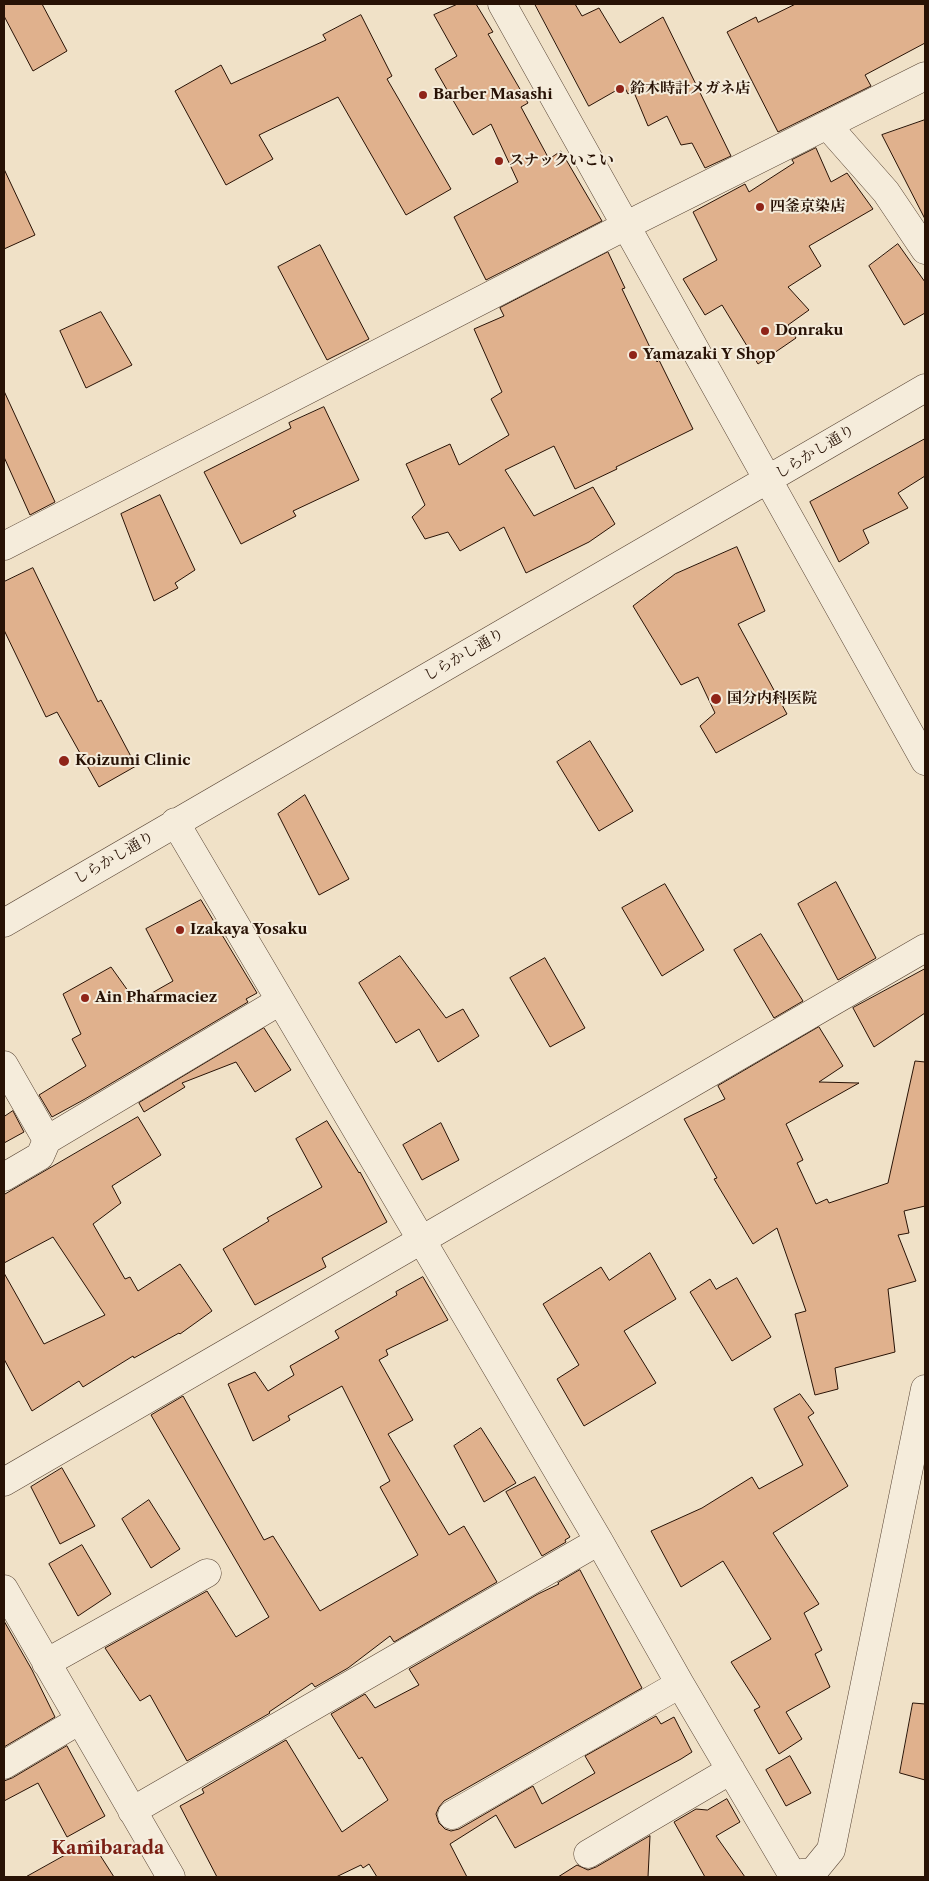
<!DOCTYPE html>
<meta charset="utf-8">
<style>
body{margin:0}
#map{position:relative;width:929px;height:1881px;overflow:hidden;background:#f0e1c7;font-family:"Libre Caslon Text",serif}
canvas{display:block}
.frame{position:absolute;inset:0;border:5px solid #281205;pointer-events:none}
</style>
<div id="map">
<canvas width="929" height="1881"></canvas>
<div class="frame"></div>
</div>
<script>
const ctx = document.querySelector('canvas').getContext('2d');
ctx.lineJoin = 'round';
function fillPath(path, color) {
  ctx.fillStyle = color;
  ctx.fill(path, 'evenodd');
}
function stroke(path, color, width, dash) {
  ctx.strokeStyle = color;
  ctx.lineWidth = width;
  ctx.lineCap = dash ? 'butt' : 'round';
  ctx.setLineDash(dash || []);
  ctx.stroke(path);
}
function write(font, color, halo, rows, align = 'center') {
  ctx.font = font + ' "Libre Caslon Text","Noto Serif JP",serif';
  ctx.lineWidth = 4;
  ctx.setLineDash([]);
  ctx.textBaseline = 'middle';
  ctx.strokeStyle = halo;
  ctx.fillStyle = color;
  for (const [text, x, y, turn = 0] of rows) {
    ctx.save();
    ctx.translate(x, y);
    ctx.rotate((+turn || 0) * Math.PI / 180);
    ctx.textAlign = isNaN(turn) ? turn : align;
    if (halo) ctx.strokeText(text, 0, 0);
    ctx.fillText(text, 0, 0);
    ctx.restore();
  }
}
const building = new Path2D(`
 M 4,4 L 42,4 L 67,51 L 33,71 L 4,16 Z
 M 458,4 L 476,4 L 493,32 L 488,34 L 528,103 L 521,107 L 549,159 L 561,151 L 602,221 L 486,280 L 454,217 L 518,182 L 491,124 L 473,135 L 435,69 L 457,56 L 434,15 Z
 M 535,4 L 575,4 L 582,16 L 599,8 L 620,43 L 663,17 L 731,156 L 705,168 L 692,143 L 681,145 L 667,116 L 648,126 L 633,90 L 628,94 L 624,86 L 589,106 Z
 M 796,4 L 925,4 L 925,43 L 865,75 L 871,86 L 778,132 L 727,32 L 756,17 L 758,22 Z
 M 361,15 L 392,76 L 387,79 L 451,189 L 406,215 L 338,97 L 259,135 L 273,159 L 226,185 L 175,91 L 221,65 L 231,84 L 326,40 L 323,35 Z
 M 925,120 L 925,219 L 882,135 Z
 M 816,148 L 831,182 L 847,173 L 873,209 L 809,246 L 821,266 L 788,287 L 809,310 L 788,325 L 796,338 L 758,364 L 722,305 L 705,315 L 683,279 L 717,260 L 693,212 L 745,184 L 749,192 L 794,163 L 792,160 Z
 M 4,169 L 35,235 L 4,249 Z
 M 898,244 L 925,282 L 925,313 L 904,325 L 869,266 Z
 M 320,245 L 369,339 L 327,360 L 278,267 Z
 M 608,252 L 625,288 L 622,289 L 657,362 L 659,360 L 693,429 L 616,467 L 617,469 L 575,489 L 554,446 L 505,470 L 534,516 L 593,487 L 615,524 L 589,542 L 526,573 L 504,527 L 460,551 L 448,532 L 425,539 L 412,517 L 425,505 L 406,464 L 450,444 L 459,465 L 509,435 L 491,399 L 502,392 L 474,329 L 504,316 L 500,308 Z
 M 101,312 L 132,365 L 86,388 L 60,331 Z
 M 4,391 L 55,502 L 30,515 L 4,457 Z
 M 324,407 L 359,480 L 293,511 L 296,516 L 241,544 L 204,472 L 291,428 L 289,423 Z
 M 925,439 L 925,476 L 898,493 L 908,508 L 863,530 L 869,543 L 839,562 L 810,502 Z
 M 160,495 L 195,570 L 175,583 L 178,588 L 154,601 L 121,514 Z
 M 737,547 L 765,611 L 738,624 L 787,714 L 716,753 L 700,726 L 715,713 L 698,677 L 681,685 L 633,606 L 675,574 Z
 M 33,568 L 98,702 L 101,700 L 136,766 L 99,787 L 57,712 L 46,717 L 4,630 L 4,582 Z
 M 590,741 L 633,811 L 599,831 L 557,762 Z
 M 305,795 L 349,879 L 319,895 L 278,814 Z
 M 836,882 L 876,958 L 838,980 L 798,904 Z
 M 665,884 L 704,950 L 662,976 L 622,908 Z
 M 201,900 L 257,993 L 246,999 L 248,1002 L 85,1099 L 52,1117 L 39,1095 L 86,1066 L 72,1039 L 81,1034 L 63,994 L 111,967 L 136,1002 L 173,981 L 146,929 Z
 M 761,934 L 803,1001 L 774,1018 L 734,950 Z
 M 400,956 L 446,1018 L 463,1009 L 479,1036 L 438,1062 L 419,1029 L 396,1043 L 359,983 Z
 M 545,958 L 585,1028 L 550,1047 L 510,978 Z
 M 925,969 L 925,1013 L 874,1047 L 853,1008 Z
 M 819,1027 L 843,1066 L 819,1082 L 859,1083 L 786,1124 L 803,1160 L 797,1163 L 816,1204 L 827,1199 L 829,1203 L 888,1183 L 915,1061 L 925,1062 L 925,1206 L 904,1211 L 909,1233 L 898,1235 L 916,1281 L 888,1289 L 895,1352 L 835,1368 L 838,1389 L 815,1395 L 795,1314 L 806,1311 L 777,1228 L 753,1244 L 714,1179 L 717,1178 L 684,1119 L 725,1099 L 718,1086 Z
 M 264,1028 L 291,1070 L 255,1092 L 236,1062 L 182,1083 L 185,1087 L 144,1112 L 139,1103 Z
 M 13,1111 L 24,1132 L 4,1143 L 4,1117 Z
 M 138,1117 L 161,1155 L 112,1186 L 121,1203 L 93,1224 L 125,1279 L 130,1277 L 138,1291 L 180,1264 L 212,1311 L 180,1334 L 179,1333 L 134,1358 L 133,1356 L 83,1387 L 79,1381 L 32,1411 L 4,1359 L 4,1273 L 44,1344 L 105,1315 L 53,1237 L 4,1263 L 4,1195 Z
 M 327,1121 L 359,1173 L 360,1172 L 387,1222 L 322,1258 L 326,1267 L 255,1305 L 223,1249 L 269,1221 L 267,1218 L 322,1187 L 296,1139 Z
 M 441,1123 L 459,1160 L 422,1180 L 403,1145 Z
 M 650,1253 L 676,1299 L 624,1331 L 656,1383 L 584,1426 L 557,1379 L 579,1365 L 543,1304 L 601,1267 L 609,1280 Z
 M 423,1277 L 448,1320 L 386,1350 L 388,1355 L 379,1360 L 413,1420 L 388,1434 L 449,1535 L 464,1526 L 497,1582 L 394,1642 L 390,1636 L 348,1668 L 315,1687 L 312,1683 L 269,1712 L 270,1713 L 187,1761 L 150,1695 L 140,1701 L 105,1648 L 207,1591 L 236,1637 L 269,1617 L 151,1415 L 183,1396 L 264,1540 L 273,1536 L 320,1611 L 418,1555 L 380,1487 L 390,1481 L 342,1386 L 288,1416 L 290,1420 L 253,1441 L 228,1384 L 255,1372 L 268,1391 L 294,1375 L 290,1366 L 339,1338 L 335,1331 L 397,1295 L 396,1292 Z
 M 737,1278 L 771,1337 L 732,1361 L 690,1292 L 710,1279 L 716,1289 Z
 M 800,1394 L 814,1413 L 808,1417 L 848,1486 L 773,1533 L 819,1604 L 804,1613 L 822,1650 L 815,1654 L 830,1687 L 786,1712 L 802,1739 L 779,1754 L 754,1710 L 760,1707 L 731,1662 L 771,1639 L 723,1561 L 681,1587 L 651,1531 L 702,1508 L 752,1477 L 759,1489 L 803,1465 L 774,1409 Z
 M 481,1428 L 516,1483 L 484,1502 L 454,1446 Z
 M 62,1468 L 95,1526 L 60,1544 L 31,1487 Z
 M 535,1477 L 570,1537 L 565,1540 L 566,1542 L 542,1556 L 506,1492 Z
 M 149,1500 L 180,1549 L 151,1568 L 122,1519 Z
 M 82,1545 L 111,1594 L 78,1616 L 49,1564 Z
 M 580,1570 L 642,1688 L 444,1801 L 439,1807 L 436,1814 L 439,1823 L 445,1829 L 451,1831 L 459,1829 L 533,1786 L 542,1804 L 595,1773 L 585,1756 L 656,1716 L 661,1724 L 674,1717 L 692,1752 L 681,1759 L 515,1848 L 496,1815 L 450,1844 L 467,1877 L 377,1877 L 369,1864 L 363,1868 L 361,1865 L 336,1877 L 217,1877 L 180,1806 L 204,1793 L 202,1789 L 286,1740 L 342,1832 L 388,1800 L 362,1757 L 359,1759 L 331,1714 L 365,1694 L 375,1708 L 419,1685 L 409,1669 L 538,1594 L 559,1584 L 558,1583 Z
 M 4,1621 L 32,1670 L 55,1717 L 4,1747 Z
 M 913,1703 L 925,1704 L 925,1780 L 900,1773 Z
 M 67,1746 L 105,1816 L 67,1837 L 38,1783 L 4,1801 L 4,1781 L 12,1778 Z
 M 790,1756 L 811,1793 L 786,1806 L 766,1770 Z
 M 727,1799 L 740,1822 L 716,1836 L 745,1877 L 705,1877 L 674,1822 L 696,1809 L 707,1810 Z
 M 650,1836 L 648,1877 L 558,1877 L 577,1865 L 588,1870 L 596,1867 Z
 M 91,1841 L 114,1877 L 26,1877 Z`);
fillPath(building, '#e0b18d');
stroke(building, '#281205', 1);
const minor = new Path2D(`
 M 502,4 L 925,761
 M 827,125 L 886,192 L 925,250
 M 4,546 L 641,218 L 925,76
 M 175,822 L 599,1541 L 680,1684 L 792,1874 L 792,1877
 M 4,923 L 925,388
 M 4,1065 L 47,1140 L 280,1001
 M 4,1177 L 40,1156 L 47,1140
 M 4,1482 L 925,948
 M 4,1589 L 171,1877
 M 46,1663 L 207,1573
 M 4,1765 L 80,1720
 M 132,1811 L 599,1541
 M 452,1815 L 680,1684
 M 588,1854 L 731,1770
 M 792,1874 L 813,1872 L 831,1850 L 925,1389`);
stroke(minor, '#5a4636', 29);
stroke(minor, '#f5ecdb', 28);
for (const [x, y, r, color] of [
 [620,89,5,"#8f2418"],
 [423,95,5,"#8f2418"],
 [499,161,5,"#8f2418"],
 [760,207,5,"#8f2418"],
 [765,331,5,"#8f2418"],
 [633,355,5,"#8f2418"],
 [716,699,6,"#8f2418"],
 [64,761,6,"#8f2418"],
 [180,930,5,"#8f2418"],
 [85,998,5,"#8f2418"]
]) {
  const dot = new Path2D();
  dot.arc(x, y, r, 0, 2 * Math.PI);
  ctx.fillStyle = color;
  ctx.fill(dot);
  stroke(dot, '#f5ecdb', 2);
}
write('bold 15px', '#281205', '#f5ecdb', [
 ["鈴木時計メガネ店",630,89],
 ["Barber Masashi",433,95],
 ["スナックいこい",509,161],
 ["四釜京染店",770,207],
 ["Donraku",775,331],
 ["Yamazaki Y Shop",643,355],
 ["国分内科医院",727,699],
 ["Koizumi Clinic",75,761],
 ["Izakaya Yosaku",190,930],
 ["Ain Pharmaciez",95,998]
], 'left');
write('15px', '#281205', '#f5ecdb', [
 ["しらかし通り",815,452,-31],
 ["しらかし通り",464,655,-30],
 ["しらかし通り",114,858,-30]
]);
write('bold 18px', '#7a1f14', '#f5ecdb', [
 ["Kamibarada",108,1849]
]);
</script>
